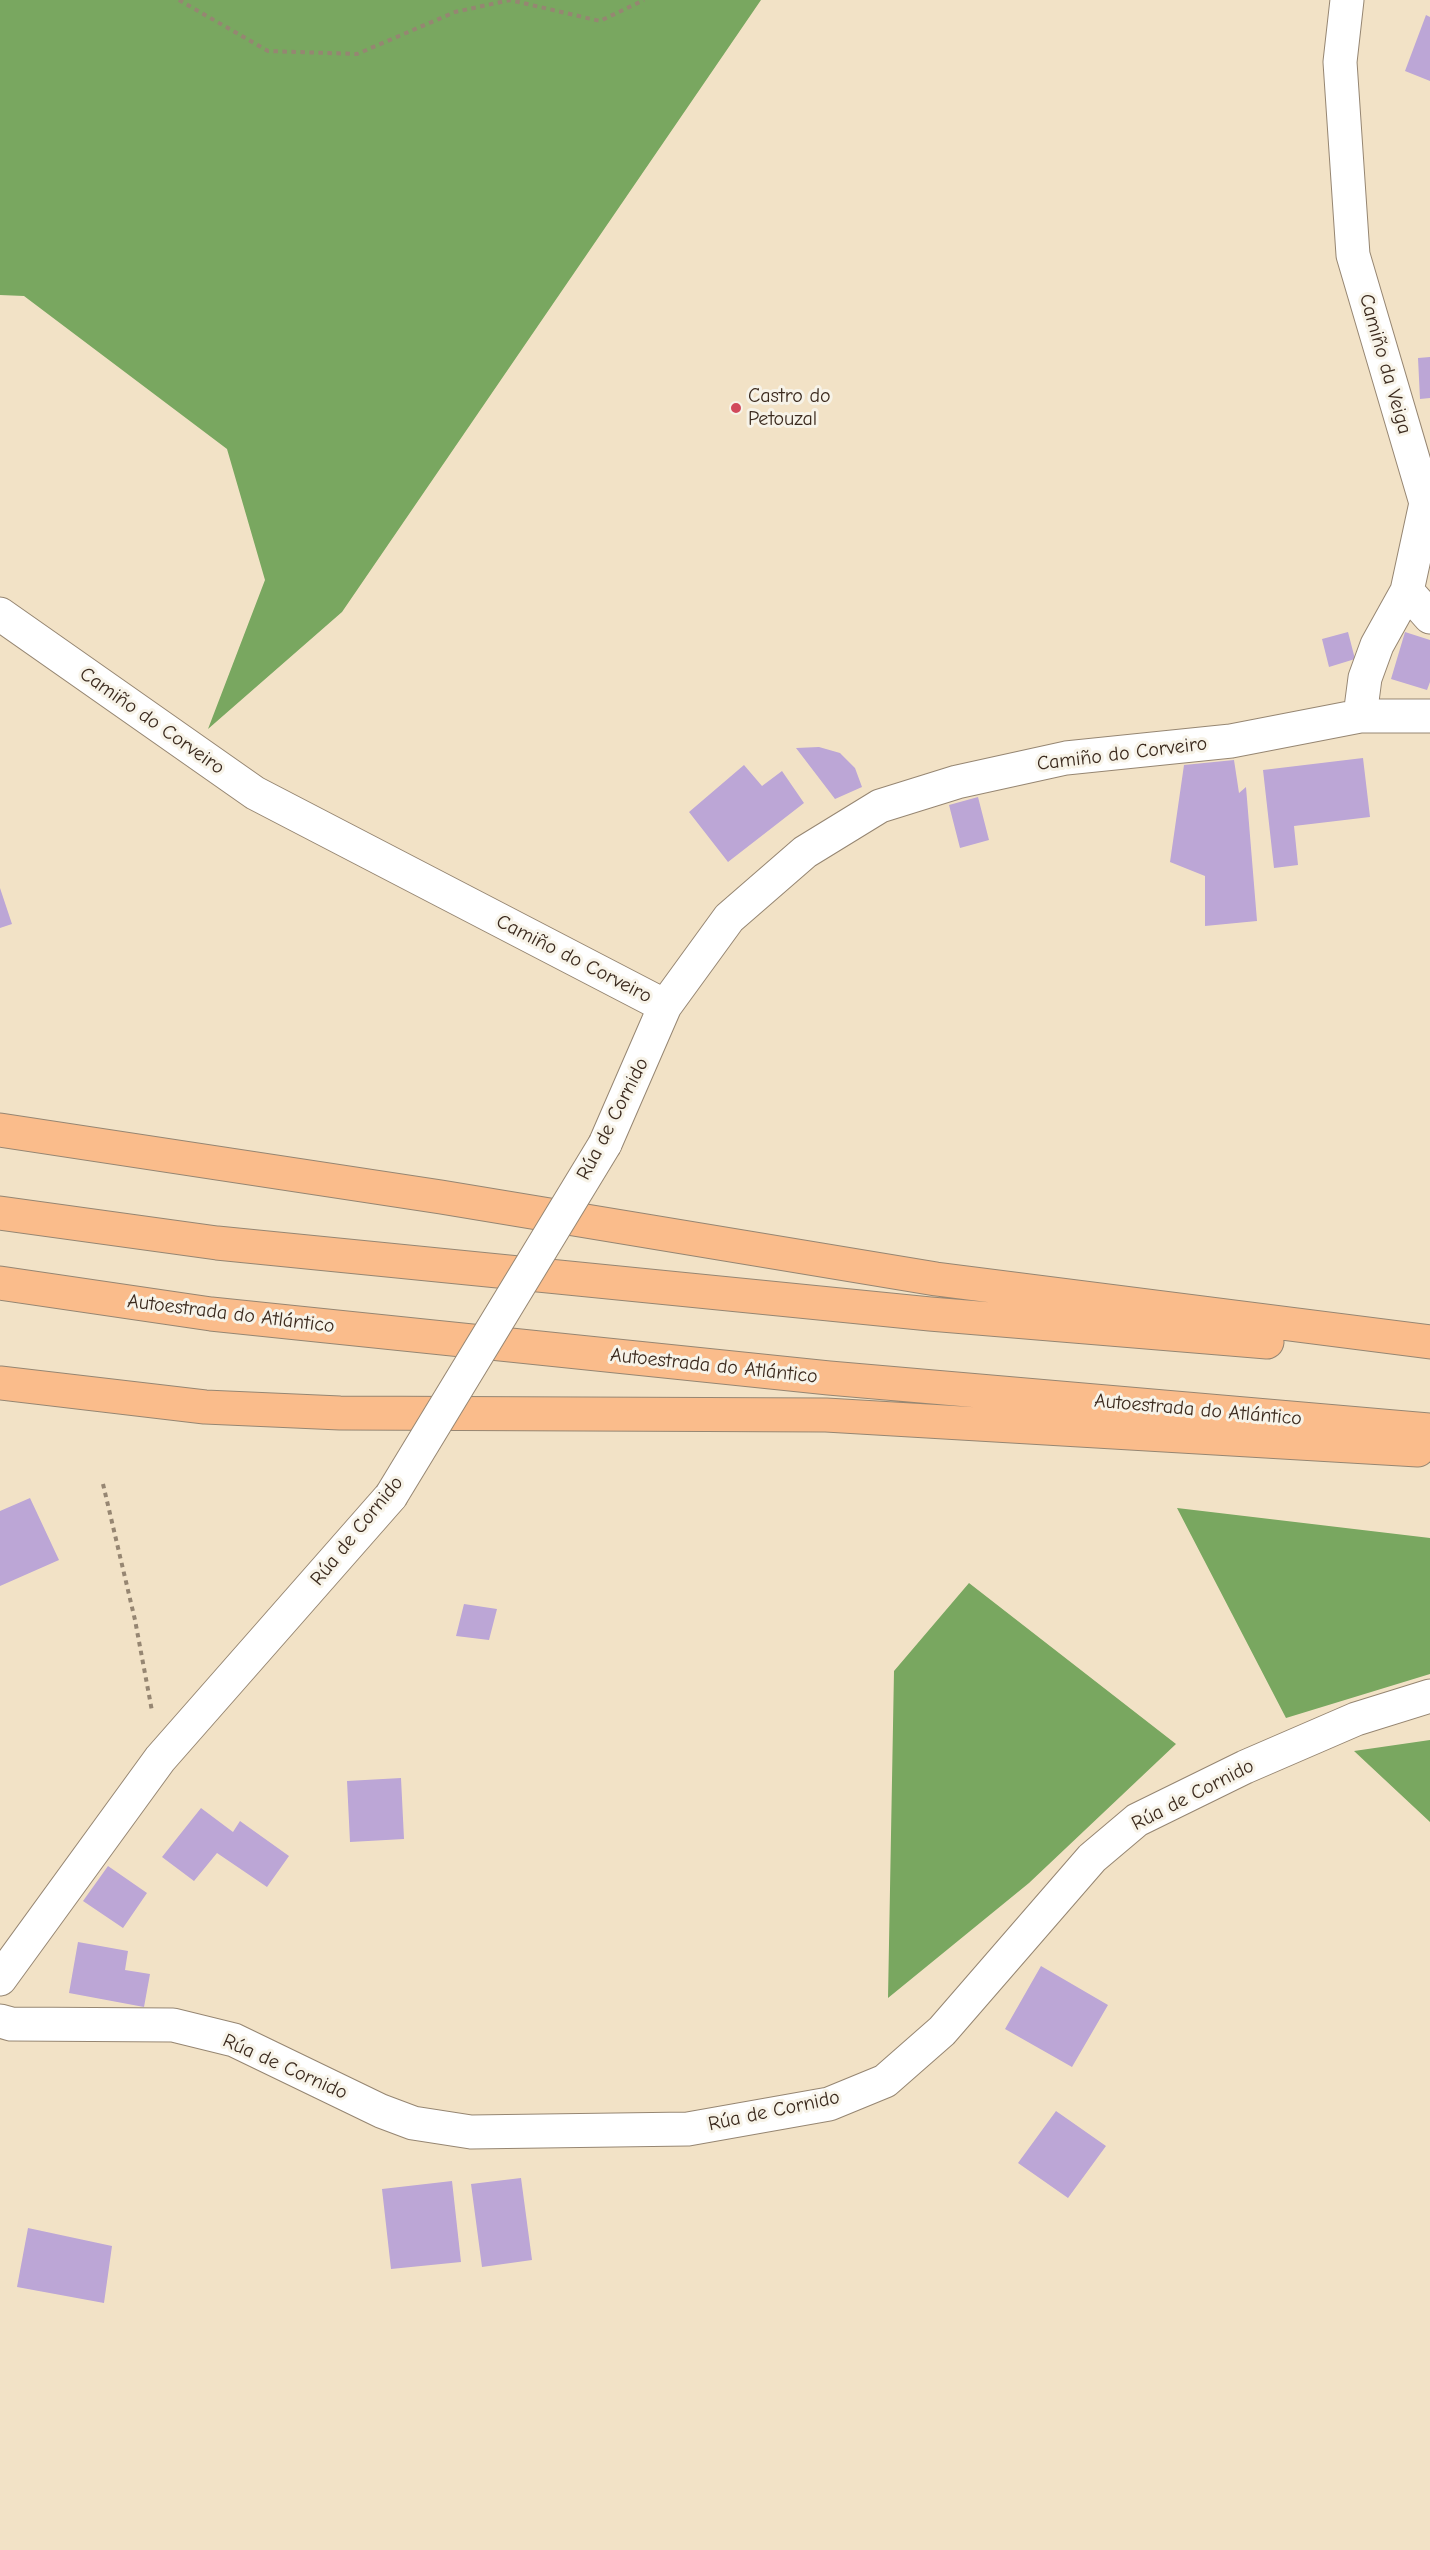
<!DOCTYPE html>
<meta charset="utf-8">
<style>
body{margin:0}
canvas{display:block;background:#f2e2c6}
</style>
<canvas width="1430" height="2550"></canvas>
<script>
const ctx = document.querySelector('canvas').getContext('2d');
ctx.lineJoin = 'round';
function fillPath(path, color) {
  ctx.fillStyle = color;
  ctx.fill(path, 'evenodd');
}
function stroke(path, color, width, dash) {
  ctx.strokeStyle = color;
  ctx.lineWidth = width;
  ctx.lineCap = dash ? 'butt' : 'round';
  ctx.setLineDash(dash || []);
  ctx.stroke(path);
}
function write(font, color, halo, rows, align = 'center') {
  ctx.font = font + ' "Comic Neue",sans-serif';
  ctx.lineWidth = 6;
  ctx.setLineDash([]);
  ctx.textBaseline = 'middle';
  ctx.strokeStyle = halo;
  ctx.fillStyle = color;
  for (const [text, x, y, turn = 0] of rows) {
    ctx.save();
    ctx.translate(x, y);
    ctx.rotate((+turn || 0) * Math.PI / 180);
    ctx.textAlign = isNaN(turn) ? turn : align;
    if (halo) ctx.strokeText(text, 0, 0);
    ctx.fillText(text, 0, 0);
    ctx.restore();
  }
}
fillPath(new Path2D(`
 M 0,0 L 761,0 L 342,612 L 208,729 L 265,580 L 227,449 L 24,296 L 0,295 Z
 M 1177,1508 L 1430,1538 L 1430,1674 L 1286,1718 Z
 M 969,1583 L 1176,1744 L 1029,1883 L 888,1998 L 894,1671 Z
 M 1430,1740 L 1430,1822 L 1354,1751 Z`), '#79a760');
fillPath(new Path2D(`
 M 1426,15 L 1430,17 L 1430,81 L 1405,71 Z
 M 1430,357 L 1430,398 L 1420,399 L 1418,358 Z
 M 1348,632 L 1355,659 L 1329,667 L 1322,639 Z
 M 1405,632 L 1430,640 L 1430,682 L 1427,690 L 1391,679 Z
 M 819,747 L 840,753 L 855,768 L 862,787 L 835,799 L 796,748 Z
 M 1363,758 L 1370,817 L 1294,826 L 1298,865 L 1274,868 L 1263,770 Z
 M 1234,760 L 1239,793 L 1246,787 L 1257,921 L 1205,926 L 1205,876 L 1170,862 L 1184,765 Z
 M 744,765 L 762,786 L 782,771 L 804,803 L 728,862 L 689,812 Z
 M 978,797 L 989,840 L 960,848 L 949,805 Z
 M 0,888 L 12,924 L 0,928 Z
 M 30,1498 L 59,1560 L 0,1586 L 0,1511 Z
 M 464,1604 L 497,1609 L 489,1640 L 456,1636 Z
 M 401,1778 L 404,1839 L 350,1842 L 347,1781 Z
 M 201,1808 L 233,1832 L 240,1821 L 289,1856 L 267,1887 L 217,1853 L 194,1881 L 162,1857 Z
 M 108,1866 L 147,1893 L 123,1928 L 83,1901 Z
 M 78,1942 L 128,1951 L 125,1970 L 150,1974 L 144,2007 L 69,1993 Z
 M 1041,1966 L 1108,2005 L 1072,2067 L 1005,2029 Z
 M 1056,2111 L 1106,2146 L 1068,2198 L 1018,2163 Z
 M 521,2178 L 532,2260 L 482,2267 L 471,2184 Z
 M 452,2181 L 461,2262 L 391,2269 L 382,2189 Z
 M 28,2228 L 112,2246 L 104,2303 L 17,2287 Z`), '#bca6d6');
const street = new Path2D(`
 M 1347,0 L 1340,62 L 1353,255 L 1426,503 L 1407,591 L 1377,645 L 1365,678 L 1360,716
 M 1407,591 L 1430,617
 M 0,614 L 255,793 L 665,1006
 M 605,1144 L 665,1006 L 729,918 L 805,852 L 880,806 L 957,782 L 1066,758 L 1231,741 L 1360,716 L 1430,716
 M 0,1979 L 160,1759 L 391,1496
 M 0,2021 L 11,2024 L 173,2025 L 234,2040 L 381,2111 L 413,2123 L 471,2132 L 688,2129 L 829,2104 L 885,2081 L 942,2031 L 1092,1858 L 1137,1820 L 1245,1767 L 1356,1719 L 1430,1696`);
const highway = new Path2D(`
 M 0,1130 L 441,1197 L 936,1279 L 1430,1342
 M 0,1213 L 217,1243 L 930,1314 L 1267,1342
 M 0,1283 L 211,1314 L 829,1378 L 1430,1430
 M 0,1383 L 205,1407 L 340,1413 L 826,1415 L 1418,1450`);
stroke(street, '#968672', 35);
stroke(highway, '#968672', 35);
stroke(new Path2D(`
 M 179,0 L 268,51 L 357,54 L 455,12 L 510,0 L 600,21 L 644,0
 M 103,1484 L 135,1620 L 152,1711`), '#968672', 4, [4.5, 4.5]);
stroke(street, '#fff', 33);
stroke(highway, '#fabc8b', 33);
const streetBridge = new Path2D(`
 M 391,1496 L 605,1144`);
stroke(streetBridge, '#968672', 35, []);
stroke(streetBridge, '#fff', 33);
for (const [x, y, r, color] of [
 [736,408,6,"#d1495b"]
]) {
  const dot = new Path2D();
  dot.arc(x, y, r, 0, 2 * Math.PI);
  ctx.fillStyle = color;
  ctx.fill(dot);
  stroke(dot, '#f7f3e8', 2);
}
write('20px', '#3b2a1e', '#f7f3e8', [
 ["Camiño da Veiga",1385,364,74],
 ["Camiño do Corveiro",152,721,35],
 ["Camiño do Corveiro",1122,754,-7],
 ["Camiño do Corveiro",574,959,27],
 ["Rúa de Cornido",613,1119,-63],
 ["Autoestrada do Atlántico",231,1314,7],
 ["Autoestrada do Atlántico",714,1366,6],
 ["Autoestrada do Atlántico",1198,1410,5],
 ["Rúa de Cornido",357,1531,-51],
 ["Rúa de Cornido",1193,1795,-27],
 ["Rúa de Cornido",285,2067,24],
 ["Rúa de Cornido",774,2111,-12]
]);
write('20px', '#3b2a1e', '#f7f3e8', [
 ["Castro do",748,396],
 ["Petouzal",748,419]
], 'left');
</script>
